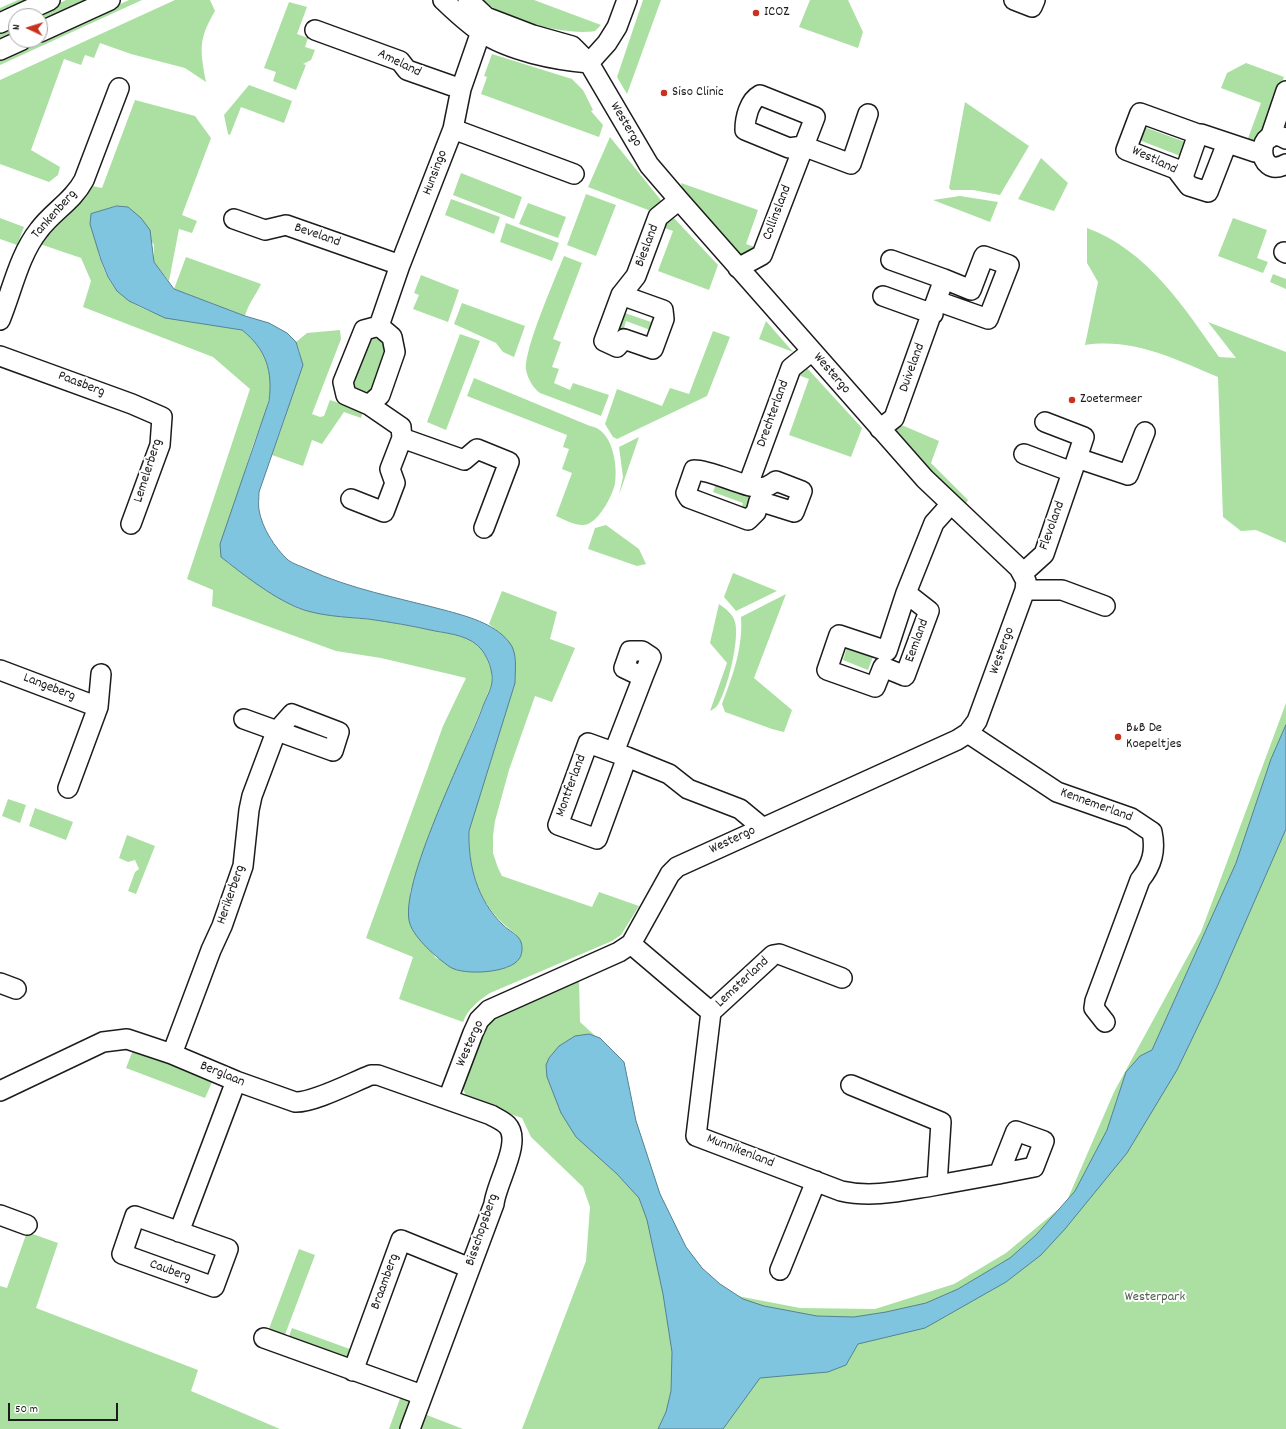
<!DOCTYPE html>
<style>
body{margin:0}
#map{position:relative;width:1286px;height:1429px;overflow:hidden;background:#fff;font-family:Dekko,sans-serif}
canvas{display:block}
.north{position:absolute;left:8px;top:8px;width:40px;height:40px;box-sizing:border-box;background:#fff;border:1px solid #a4a4a4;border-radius:50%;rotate:274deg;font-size:11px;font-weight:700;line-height:16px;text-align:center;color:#1c1c1c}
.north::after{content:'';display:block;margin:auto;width:14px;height:18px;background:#c8321e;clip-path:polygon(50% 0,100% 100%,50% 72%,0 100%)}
.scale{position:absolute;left:8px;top:1403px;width:110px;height:18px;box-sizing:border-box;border:2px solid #1c1c1c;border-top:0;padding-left:5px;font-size:12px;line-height:14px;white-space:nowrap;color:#1c1c1c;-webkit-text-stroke:3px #fff;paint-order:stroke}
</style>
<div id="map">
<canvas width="1286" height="1429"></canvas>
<div class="north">N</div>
<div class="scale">50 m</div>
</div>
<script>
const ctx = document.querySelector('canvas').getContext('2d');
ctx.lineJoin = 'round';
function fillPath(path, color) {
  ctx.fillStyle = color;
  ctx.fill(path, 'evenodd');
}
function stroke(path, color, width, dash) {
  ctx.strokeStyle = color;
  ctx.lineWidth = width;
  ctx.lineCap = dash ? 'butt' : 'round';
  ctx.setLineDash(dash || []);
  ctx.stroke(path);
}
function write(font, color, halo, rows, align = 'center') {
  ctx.font = font + ' Dekko,sans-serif';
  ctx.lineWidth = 4;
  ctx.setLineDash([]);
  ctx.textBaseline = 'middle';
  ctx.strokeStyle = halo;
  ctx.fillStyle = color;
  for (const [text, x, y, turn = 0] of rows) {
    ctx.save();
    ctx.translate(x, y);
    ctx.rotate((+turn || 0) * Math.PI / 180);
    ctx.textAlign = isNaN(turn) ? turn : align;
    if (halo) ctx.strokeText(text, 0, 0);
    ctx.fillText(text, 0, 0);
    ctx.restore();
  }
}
fillPath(new Path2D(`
 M 18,0 L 31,0 L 0,14 L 0,8 Z
 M 66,0 L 94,0 L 40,24 L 40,16 L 31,16 Z
 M 129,0 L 142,0 L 0,65 L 0,59 Z
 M 175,0 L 210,0 L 215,11 C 198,40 200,50 206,82 L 185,68 L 131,54 L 100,43 L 94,58 L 85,55 L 81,65 L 64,59 L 31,150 L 60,167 L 58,175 L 49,182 L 0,164 L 0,80 Z
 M 483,0 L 534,0 L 601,25 L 595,31 C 568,36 503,20 483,0 Z
 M 643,0 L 661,0 L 627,94 L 617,77 Z
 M 810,0 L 848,0 L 863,32 L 858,48 L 799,27 Z
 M 289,2 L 307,7 L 297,34 L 308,38 L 305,47 L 315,50 L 311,60 L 303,64 L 306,65 L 296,90 L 273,81 L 276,72 L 264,68 Z
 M 16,23 L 16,35 L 0,43 L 0,30 Z
 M 492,54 L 572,79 L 583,90 L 593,110 L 591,111 L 603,125 L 599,137 L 481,94 L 487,77 L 484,76 Z
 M 1246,63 L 1284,77 L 1259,142 L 1255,145 L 1247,141 L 1261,103 L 1221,88 L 1227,73 Z
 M 249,85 L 292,101 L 284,123 L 241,107 L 230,135 L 228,134 L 224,115 Z
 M 135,100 L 195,116 L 211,138 L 182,215 L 197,221 L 192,233 L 179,229 L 169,281 L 154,262 L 154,245 L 128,207 L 117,206 L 110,208 C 107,218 98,239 98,248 C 98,255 102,263 104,269 C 124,321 195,321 242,330 C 258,342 271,363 271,384 C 270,407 258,429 251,451 C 240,486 231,521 221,557 L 267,591 L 297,608 L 328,615 L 384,621 L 456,635 L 469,639 L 480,647 L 486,657 L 491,670 L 492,683 L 427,840 L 410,892 L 410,924 L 436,958 L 480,972 L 509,967 L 516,934 C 481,910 468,872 469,831 L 500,633 L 489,624 L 502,591 L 557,612 L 550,639 L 575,648 L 552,702 L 535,696 L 509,770 L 495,821 L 493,836 L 493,853 L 498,868 L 502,876 L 592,907 L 599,892 L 639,906 L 621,935 L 612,941 L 490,993 C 478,1001 468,1009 463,1022 L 399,999 L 413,957 L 366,938 L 443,726 L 466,678 L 381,658 L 336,651 L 212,606 L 213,590 L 187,579 L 250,389 L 213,357 L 83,307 L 91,281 L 81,258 L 37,243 L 88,185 L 102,188 Z
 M 965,102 L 1029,146 L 1000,195 L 973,190 L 951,190 L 949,188 Z
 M 1144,127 L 1188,143 L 1183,157 L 1139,140 Z
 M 610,137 L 664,204 L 656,213 L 588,187 Z
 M 1041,158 L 1068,183 L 1054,211 L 1018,199 Z
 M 461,173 L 522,197 L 514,219 L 453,195 Z
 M 681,183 L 758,210 L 746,244 L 755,247 L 742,258 L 683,194 Z
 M 586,194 L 616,205 L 596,256 L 567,245 Z
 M 960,196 L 998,202 L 990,222 L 933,200 Z
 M 451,199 L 500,217 L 494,234 L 445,215 Z
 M 528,203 L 566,217 L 558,238 L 519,224 Z
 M 673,217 L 718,265 L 709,290 L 658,271 L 673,231 L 662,227 Z
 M 0,218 L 24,227 L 17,245 L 0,239 Z
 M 1233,218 L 1267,230 L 1257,258 L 1268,262 L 1263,273 L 1218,256 Z
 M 506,223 L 559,243 L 552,261 L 500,242 Z
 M 1087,228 C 1147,250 1184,307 1219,357 L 1236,358 L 1208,322 L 1286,352 L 1286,543 L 1256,530 L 1241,531 L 1223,517 L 1218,377 C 1174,359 1134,338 1085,345 L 1098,282 L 1087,263 Z
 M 564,256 L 582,263 L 553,339 L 561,342 L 552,367 L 559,369 L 554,383 L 570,390 L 573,383 L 609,395 L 601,416 L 540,393 C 533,388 528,379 526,370 C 524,349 555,279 564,256 Z
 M 186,257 L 261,284 C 256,295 248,304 245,316 L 174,289 Z
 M 1273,274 L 1286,279 L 1286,289 L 1270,282 Z
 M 421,275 L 459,290 L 448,322 L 413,309 L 419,295 L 414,293 Z
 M 462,303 L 525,326 L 514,357 L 503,352 L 496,343 L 454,324 Z
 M 622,312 L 651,322 L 654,314 L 657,315 L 653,331 L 626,321 L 623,332 L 615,337 Z
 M 766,321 L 793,352 L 759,339 Z
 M 340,330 L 341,339 L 312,414 L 320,417 L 324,416 L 330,400 L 363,411 L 361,418 L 344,412 L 322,444 L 312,440 L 303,466 L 272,455 L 285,418 L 300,353 L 296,342 L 307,333 Z
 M 713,331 L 730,337 L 707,396 L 617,439 L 613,437 L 605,424 L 617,389 L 662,406 L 670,388 L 689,394 Z
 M 460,334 L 480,341 L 446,430 L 427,422 Z
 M 374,338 L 383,341 L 388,346 L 372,392 L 366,395 L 351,387 L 369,339 Z
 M 807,368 L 862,428 L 851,457 L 789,435 L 809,379 L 798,375 L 798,372 Z
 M 474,378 L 590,426 C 612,429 618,464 615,483 C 613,495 600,519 588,524 C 579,528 565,520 556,516 L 572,473 L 562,469 L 569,449 L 563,447 L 567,435 L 467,396 Z
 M 897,423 L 939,441 L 931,463 L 968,500 L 964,507 L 896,430 Z
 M 639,437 L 619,495 L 623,477 L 619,447 Z
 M 717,481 L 753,496 L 749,509 L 740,512 L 743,503 L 713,492 Z
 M 606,525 L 639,549 L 646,564 L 637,566 L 588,549 L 595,528 Z
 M 733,573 L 777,591 L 736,611 L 724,597 Z
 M 786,594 L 754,678 L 792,710 L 784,732 L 772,729 L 725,712 L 722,704 C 733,675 743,648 741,617 Z
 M 719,604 C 726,609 733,614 735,622 C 740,639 727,692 717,706 C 715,708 712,710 710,711 L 727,663 L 710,643 Z
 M 848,644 L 874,654 L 868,670 L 843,660 Z
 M 1286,703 L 1286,1429 L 522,1429 L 586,1261 L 590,1207 L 583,1187 L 531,1137 L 522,1118 L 471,1101 C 465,1096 463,1090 462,1082 C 471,1058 476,1031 498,1015 L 579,978 L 580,1022 L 624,1062 L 636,1121 L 660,1194 L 686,1247 L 722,1293 L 800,1308 L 875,1309 L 954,1284 L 1006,1253 L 1066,1203 L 1114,1092 L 1201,932 Z
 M 8,799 L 26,805 L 20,823 L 2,816 Z
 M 35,808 L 73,822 L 66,840 L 29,826 Z
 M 127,835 L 155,846 L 136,894 L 128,891 L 135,872 L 139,869 L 135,860 L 128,862 L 119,858 Z
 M 133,1050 L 213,1080 L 205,1098 L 126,1068 Z
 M 27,1232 L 58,1243 L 36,1308 L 198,1370 L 191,1391 L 280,1429 L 0,1429 L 0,1286 L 7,1288 Z
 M 299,1249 L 315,1255 L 283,1340 L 267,1334 Z
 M 292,1328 L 358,1352 L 355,1362 L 287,1342 Z
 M 402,1393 L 410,1400 L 401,1429 L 389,1429 Z
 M 419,1412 L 463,1429 L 406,1429 Z`), '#abe0a2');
const water = new Path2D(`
 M 117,206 L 128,207 L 141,218 L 150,230 L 154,262 L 174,289 L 245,316 L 269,323 L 287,333 L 296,342 L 303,365 L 259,492 C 259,498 258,505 259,510 C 262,528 275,548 288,560 C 293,564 301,566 307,569 C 350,589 399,598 444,610 C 466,616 494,623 509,642 C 518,652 515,671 515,683 L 469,831 C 468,865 477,900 503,925 C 509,931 518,934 521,942 C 523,948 522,955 519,959 C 510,973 464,976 450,967 C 437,958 415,939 410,924 C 397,887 468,748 483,706 C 486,698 491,690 492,682 C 493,670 488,659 482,650 C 471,636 452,634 435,631 C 413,626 390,622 368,619 C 345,617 317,616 296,607 C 269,595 244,575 221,557 L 220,544 L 269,401 C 273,371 266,349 242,330 L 165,318 L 129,301 L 117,291 L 108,277 L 101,260 L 90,224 L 91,214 Z
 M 1286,725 L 1286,829 L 1217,987 L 1177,1070 L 1127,1153 L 1065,1229 L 1041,1255 L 1006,1282 L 925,1328 L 858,1344 L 846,1365 L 828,1372 L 760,1378 L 723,1429 L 658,1429 L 666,1412 L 671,1391 L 672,1352 L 663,1294 L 647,1220 L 639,1198 L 617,1174 L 576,1137 L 561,1113 L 547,1077 L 546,1065 L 549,1058 L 559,1046 L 575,1036 L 589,1034 L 600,1038 L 624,1062 L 636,1121 L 660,1194 L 686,1247 L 702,1268 L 720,1284 L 743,1299 L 764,1306 L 817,1316 L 854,1317 L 886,1312 L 926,1303 L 958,1289 L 1010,1258 L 1036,1235 L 1075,1191 L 1107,1130 L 1126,1072 L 1140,1056 L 1152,1050 L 1236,863 L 1271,759 Z`);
fillPath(water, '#7fc5e0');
stroke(water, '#578192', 1);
const minor = new Path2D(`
 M 443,0 C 455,11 467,23 481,32 C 509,51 555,60 589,63
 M 1014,0 L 1032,7 L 1035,0
 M 0,23 L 50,0
 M 315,30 L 400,61 L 407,70 L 461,89
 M 40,32 L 110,0
 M 0,50 L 22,40
 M 589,63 L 607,43 L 617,27 L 627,0
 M 453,129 L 574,174
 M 1270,138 L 1286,91
 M 1286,139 C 1255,121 1255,181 1286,164
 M 1227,143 L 1208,192 L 1189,186 L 1176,169 L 1126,150 L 1140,113 L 1198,134 L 1201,134 L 1255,152 L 1261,152
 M 1183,177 L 1198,134
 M 234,219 L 265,230 L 286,225 L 400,265
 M 1284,252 L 1286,253
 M 738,268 L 762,255 L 815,117 L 760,95 C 749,101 745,118 745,130 L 789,148 L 803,146 L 851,164 L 868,114
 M 621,295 L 663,310 L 664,319 L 653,349 L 624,339 L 617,347 L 604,341 L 621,295 L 636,276 L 658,217 L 679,200
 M 883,296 L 933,314
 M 937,301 L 988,319 L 1009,265 L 984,256 L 971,290 L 944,279
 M 0,320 C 12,291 19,255 39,230 C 52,212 73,201 84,180 L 119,88
 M 379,326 L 400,265 L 453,129 L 461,89 L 486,17
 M 379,326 L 392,337 L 395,352 L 380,395 L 369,405 L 346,395 L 343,382 L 364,330 Z
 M 0,356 L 132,404 L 162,417 L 160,445 L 131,524
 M 1045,422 L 1084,437 L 1077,458
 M 880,429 L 894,418 L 944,279 L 891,260
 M 402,438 L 464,460 L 477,449 L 509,462 L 484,528
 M 1024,454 L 1072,472
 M 694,470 C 714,470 750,491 765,487 C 769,486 773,483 776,481 L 802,491 L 794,512 L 759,501 L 756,512 L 748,520 L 689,498 L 686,493 Z
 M 748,485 L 791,368 L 812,351
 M 351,499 L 384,512 L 395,483 L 390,469 L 402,438 L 401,427 L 369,405
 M 1023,573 L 1044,554 L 1077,458 L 1128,475 L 1145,432
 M 1025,590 L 1062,590 L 1105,606
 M 906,593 L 929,611 L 905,676 L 883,667 L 875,687 L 827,670 L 839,635 L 887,651 L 906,593 L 934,523 L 951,504
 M 630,651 L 642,651 L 651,657 L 643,677 L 624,668 Z
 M 0,670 L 98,707
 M 968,733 L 1057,792 L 1131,818 L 1152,832 C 1156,851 1152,865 1140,880 L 1095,1001 L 1094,1008 L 1105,1022
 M 614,752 L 643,677
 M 627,757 L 588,743 L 558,825 L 597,839 L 627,757 L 669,774 L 688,789 L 740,809 L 763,828
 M 68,788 L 98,707 L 101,674
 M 631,944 L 711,1012 L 696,1136 L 841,1191 C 872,1198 901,1191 932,1186 C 966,1180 1000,1174 1034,1167 L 1044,1141 L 1016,1131 L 999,1174
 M 0,983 L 16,989
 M 711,1012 L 773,955 L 779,954 L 842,978
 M 172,1054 L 211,950 L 222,926 L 243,866 L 249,810 L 252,796 L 276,732 L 292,714 L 339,732 L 333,751 L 244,719
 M 851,1085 L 941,1122 L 937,1185
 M 0,1091 L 103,1042 L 127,1039 L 172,1054 L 236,1081 L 295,1102 C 313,1103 353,1082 371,1075 L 378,1075 L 491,1115 C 496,1118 503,1121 507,1125 C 523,1141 496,1183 494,1204 L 410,1429
 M 448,1099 L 473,1033 L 479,1020 L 489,1010 L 619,952 L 631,944 L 670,874 L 677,867 L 957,740 L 968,733 L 977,721 L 1025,590 L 1026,581 L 1019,568 L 925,479 L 679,200 L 649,165 L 589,63 L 572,46 L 533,35 L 486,17 L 468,0
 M 0,1215 L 27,1225
 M 135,1216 L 228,1249 L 214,1287 L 122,1254 Z
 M 179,1232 L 236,1081
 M 780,1270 L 816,1181
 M 264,1338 L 422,1395
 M 353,1371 L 401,1240 L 470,1268`);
stroke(minor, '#1c1c1c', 22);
stroke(minor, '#fff', 19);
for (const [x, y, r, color] of [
 [756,13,4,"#c8321e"],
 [664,93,4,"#c8321e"],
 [1072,400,4,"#c8321e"],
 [1118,737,4,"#c8321e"]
]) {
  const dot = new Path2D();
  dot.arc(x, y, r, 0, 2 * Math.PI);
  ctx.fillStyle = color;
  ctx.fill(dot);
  stroke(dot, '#fff', 1.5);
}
write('14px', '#1c1c1c', '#fff', [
 ["ICOZ",764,13],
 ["Siso Clinic",672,93],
 ["Zoetermeer",1080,400],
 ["B&B De",1126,729],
 ["Koepeltjes",1126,745]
], 'left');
write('14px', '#1c1c1c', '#fff', [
 ["Ameland",399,64,26],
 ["Westergo",625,125,59],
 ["Westland",1154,161,25],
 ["Hunsingo",436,173,-69],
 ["Collinsland",778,213,-69],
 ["Tankenberg",55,215,-48],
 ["Beveland",317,236,19],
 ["Biesland",648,246,-69],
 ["Duiveland",913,368,-70],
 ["Westergo",831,374,49],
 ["Paasberg",81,385,21],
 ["Drechterland",774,414,-70],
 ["Lemelerberg",149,471,-72],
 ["Flevoland",1053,526,-70],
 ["Eemland",918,641,-70],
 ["Westergo",1003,651,-70],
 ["Langeberg",49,688,21],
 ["Montferland",572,786,-70],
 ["Kennemerland",1096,806,20],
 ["Westergo",733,841,-25],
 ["Herikerberg",232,895,-71],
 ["Lemsterland",743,983,-43],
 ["Westergo",471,1044,-66],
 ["Berglaan",222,1075,22],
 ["Munnikenland",740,1152,21],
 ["Bisschopsberg",483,1230,-71],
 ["Cauberg",170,1272,20],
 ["Braamberg",386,1282,-70]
]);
write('14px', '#4e614b', '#fff', [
 ["Westerpark",1155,1298]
]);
</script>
